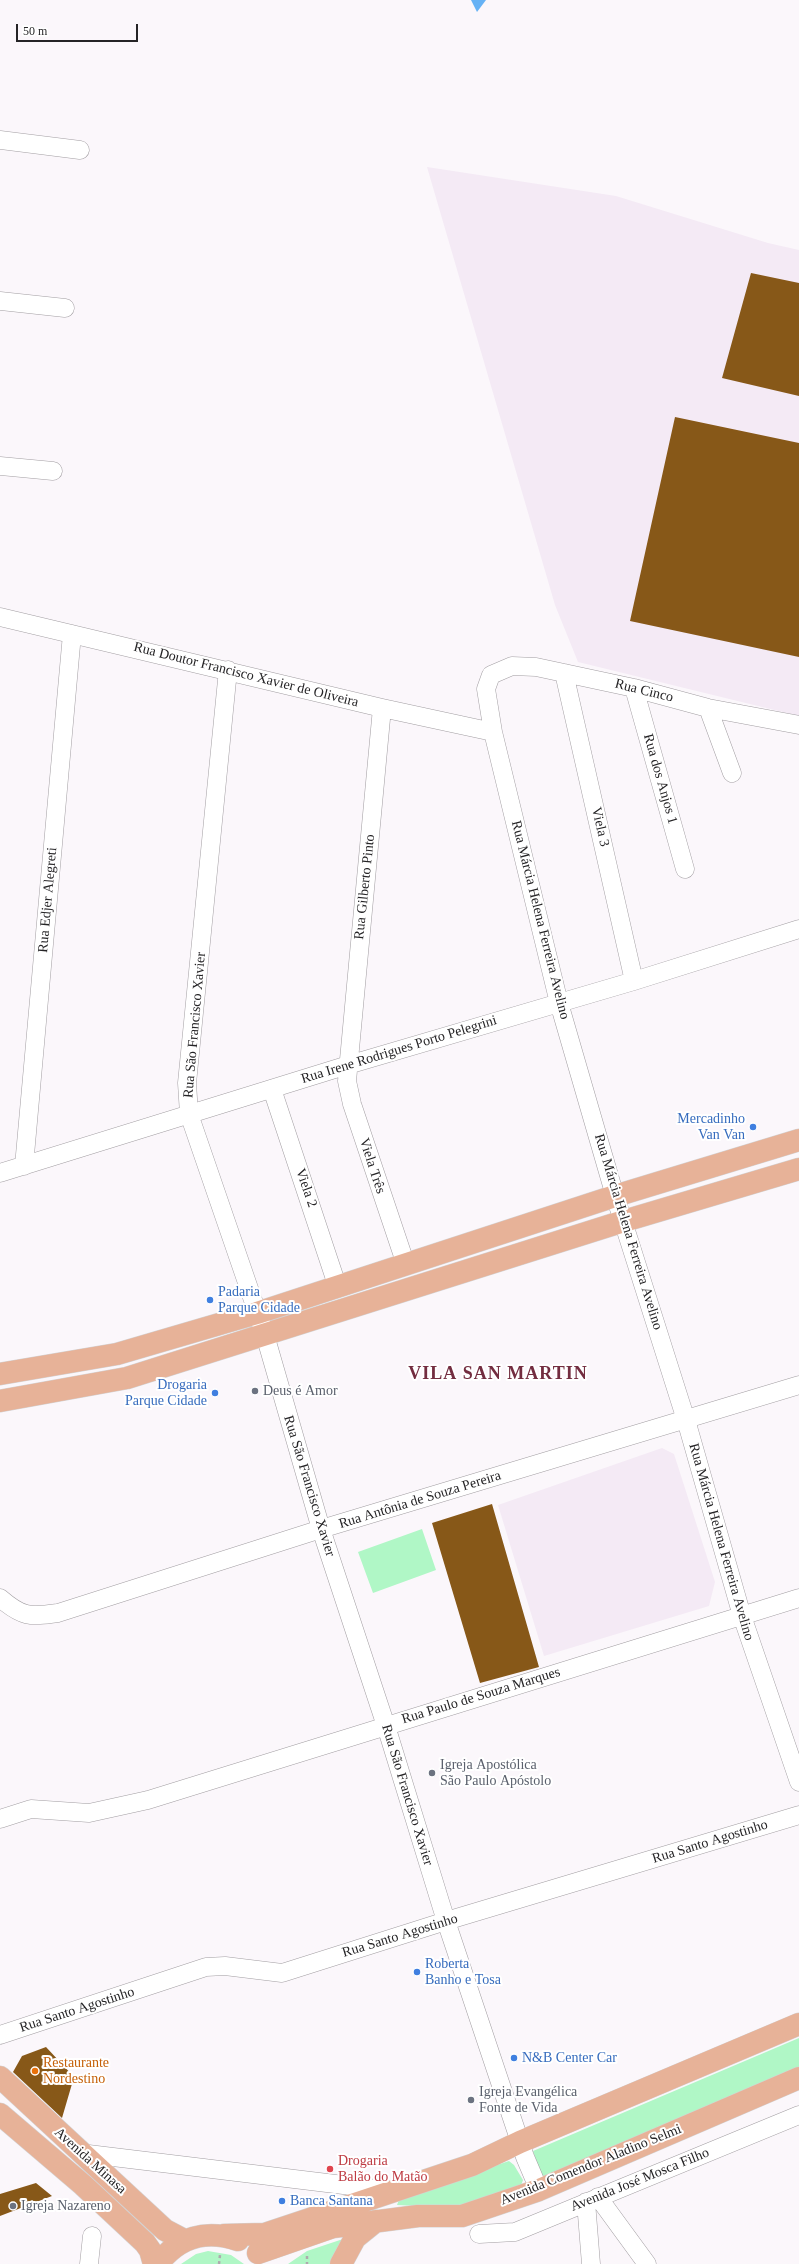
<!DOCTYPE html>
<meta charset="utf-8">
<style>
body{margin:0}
#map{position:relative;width:799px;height:2264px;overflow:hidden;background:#fbf7fb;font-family:"Times New Roman",serif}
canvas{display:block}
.scale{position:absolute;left:16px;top:24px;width:122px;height:18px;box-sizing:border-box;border:2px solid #252426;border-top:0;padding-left:5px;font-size:12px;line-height:14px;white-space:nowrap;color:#252426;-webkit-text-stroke:3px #fff;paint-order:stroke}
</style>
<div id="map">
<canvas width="799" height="2264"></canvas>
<div class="scale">50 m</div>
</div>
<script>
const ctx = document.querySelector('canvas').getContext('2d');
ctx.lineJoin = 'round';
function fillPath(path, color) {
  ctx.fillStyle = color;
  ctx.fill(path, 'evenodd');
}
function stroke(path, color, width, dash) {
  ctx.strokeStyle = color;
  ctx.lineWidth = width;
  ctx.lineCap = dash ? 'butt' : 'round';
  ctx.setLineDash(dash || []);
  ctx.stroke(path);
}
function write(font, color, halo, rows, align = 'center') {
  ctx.font = font + ' "Times New Roman",serif';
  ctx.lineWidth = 4;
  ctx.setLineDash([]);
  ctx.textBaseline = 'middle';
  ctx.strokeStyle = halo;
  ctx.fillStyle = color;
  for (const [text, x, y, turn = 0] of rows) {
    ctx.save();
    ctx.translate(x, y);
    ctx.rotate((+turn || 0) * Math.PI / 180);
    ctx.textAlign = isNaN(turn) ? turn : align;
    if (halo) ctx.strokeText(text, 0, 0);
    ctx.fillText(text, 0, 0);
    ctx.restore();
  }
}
fillPath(new Path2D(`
 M 427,167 L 616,196 L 768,243 L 799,250 L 799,716 L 578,662 L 555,605 Z
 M 662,1448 L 674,1454 L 715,1582 L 709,1606 L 544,1656 L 498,1505 Z`), '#f4eaf5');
fillPath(new Path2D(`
 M 422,1529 L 436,1570 L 373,1593 L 358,1552 Z
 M 799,2038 L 799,2070 L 544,2184 L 533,2151 Z
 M 509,2161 L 514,2165 L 523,2180 L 519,2191 L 455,2208 L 397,2205 L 400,2197 Z
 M 343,2239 L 333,2264 L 288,2264 L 307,2251 Z
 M 208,2251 L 231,2255 L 244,2264 L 181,2264 L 196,2254 Z`), '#b0f7c6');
fillPath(new Path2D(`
 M 471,0 L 486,0 L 477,12 Z`), '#66b2f5');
fillPath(new Path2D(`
 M 751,273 L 799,283 L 799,396 L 722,378 Z
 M 675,417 L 799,443 L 799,657 L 630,621 Z
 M 492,1504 L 539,1667 L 480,1683 L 432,1523 Z
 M 46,2047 L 74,2077 L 62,2118 L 13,2072 L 22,2056 Z
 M 36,2183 L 52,2196 L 0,2216 L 0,2194 Z`), '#875818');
const minor = new Path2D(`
 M 0,140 L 80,150
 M 0,301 L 65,308
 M 0,466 L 53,471
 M 0,617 L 382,708 L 493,732
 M 228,670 L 187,1083 L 189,1114 L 265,1335 L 321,1529 L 386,1726 L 446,1921 L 525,2157 L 539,2190
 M 564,673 L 634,981
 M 634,688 L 685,869
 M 382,708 L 347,1081 L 352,1104 L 406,1265
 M 708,708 L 732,773
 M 799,725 L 708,708 L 634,688 L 536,667 L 512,666 L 491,675 L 486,689 L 493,732 L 559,1003 L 615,1196 L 686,1420 L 742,1616 L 799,1782
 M 272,1089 L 338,1288
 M 24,1166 L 72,634
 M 0,1173 L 348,1065 L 634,981 L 799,929
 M 0,1598 C 22,1617 29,1617 58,1613 L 321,1529 L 799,1385
 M 0,1819 L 31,1809 L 89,1813 L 148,1800 L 799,1598
 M 0,2035 L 206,1967 L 225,1966 L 282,1973 L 446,1921 L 799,1815
 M 80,2153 L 393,2191
 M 598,2197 L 647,2264
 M 586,2202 L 591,2264
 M 479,2234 L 515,2232 L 799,2115
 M 89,2264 L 92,2236`);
const major = new Path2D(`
 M 0,1374 L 117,1354 L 257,1313 L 615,1196 L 799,1140
 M 0,1401 L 127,1378 L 624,1221 L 799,1169
 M 0,2077 L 165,2230 L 184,2240
 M 0,2114 L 83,2185 L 145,2243 L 150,2250 L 154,2264
 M 224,2235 L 265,2234 L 472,2165 L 520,2142 L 799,2024
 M 258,2253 L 333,2227 L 418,2216 L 462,2216 L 539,2190 L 799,2078
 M 158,2264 C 178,2237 206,2229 238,2240
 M 341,2264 L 355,2238 L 376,2221`);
stroke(minor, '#a29ea2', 19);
stroke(major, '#d3d3d4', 23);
stroke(new Path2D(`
 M 307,2256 L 307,2264
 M 219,2264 L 220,2255`), '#adaaad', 2.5, [3, 3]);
stroke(minor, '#fff', 18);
stroke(major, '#e7b298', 22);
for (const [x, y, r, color] of [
 [753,1127,4,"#3f7fe0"],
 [210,1300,4,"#3f7fe0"],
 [255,1391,4,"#6b7280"],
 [215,1393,4,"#3f7fe0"],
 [432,1773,4,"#6b7280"],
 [417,1972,4,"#3f7fe0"],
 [514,2058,4,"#3f7fe0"],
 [35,2071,4,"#e8710a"],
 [471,2100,4,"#6b7280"],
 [330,2169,4,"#e0444e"],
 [282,2201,4,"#3f7fe0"],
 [13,2206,4,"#6b7280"]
]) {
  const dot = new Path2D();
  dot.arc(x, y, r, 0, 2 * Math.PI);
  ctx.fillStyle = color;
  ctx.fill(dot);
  stroke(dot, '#fff', 1.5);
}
write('14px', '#252426', '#fff', [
 ["Rua Doutor Francisco Xavier de Oliveira",246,675,14],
 ["Rua Cinco",644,691,14],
 ["Rua dos Anjos 1",660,779,74],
 ["Viela 3",600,827,77],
 ["Rua Gilberto Pinto",365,887,-84],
 ["Rua Edjer Alegreti",48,900,-85],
 ["Rua Márcia Helena Ferreira Avelino",540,920,76],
 ["Rua São Francisco Xavier",195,1025,-85],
 ["Rua Irene Rodrigues Porto Pelegrini",399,1050,-17],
 ["Viela Três",372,1166,72],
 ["Viela 2",306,1188,71],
 ["Rua Márcia Helena Ferreira Avelino",628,1232,73],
 ["Rua São Francisco Xavier",309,1486,73],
 ["Rua Antônia de Souza Pereira",420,1500,-17],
 ["Rua Márcia Helena Ferreira Avelino",721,1542,74],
 ["Rua Paulo de Souza Marques",481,1696,-17],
 ["Rua São Francisco Xavier",407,1795,73],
 ["Rua Santo Agostinho",710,1842,-17],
 ["Rua Santo Agostinho",400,1936,-17],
 ["Rua Santo Agostinho",77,2010,-18],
 ["Avenida Minasa",90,2161,42],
 ["Avenida Comendor Aladino Selmi",591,2165,-22],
 ["Avenida José Mosca Filho",640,2180,-22]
]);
write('14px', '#366cbe', '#fff', [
 ["Mercadinho",745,1119,"right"],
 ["Van Van",745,1135,"right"],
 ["Padaria",218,1292],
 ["Parque Cidade",218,1308],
 ["Drogaria",207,1385,"right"],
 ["Parque Cidade",207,1401,"right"],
 ["Roberta",425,1964],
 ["Banho e Tosa",425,1980],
 ["N&B Center Car",522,2058],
 ["Banca Santana",290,2201]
], 'left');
write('14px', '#5b616d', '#fff', [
 ["Deus é Amor",263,1391],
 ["Igreja Apostólica",440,1765],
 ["São Paulo Apóstolo",440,1781],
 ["Igreja Evangélica",479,2092],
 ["Fonte de Vida",479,2108],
 ["Igreja Nazareno",21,2206]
], 'left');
write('14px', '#c56008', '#fff', [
 ["Restaurante",43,2063],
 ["Nordestino",43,2079]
], 'left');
write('14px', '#be3a42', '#fff', [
 ["Drogaria",338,2161],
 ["Balão do Matão",338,2177]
], 'left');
ctx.letterSpacing = '1px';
write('bold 18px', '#732d40', '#fff', [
 ["VILA SAN MARTIN",498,1374]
]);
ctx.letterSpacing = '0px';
</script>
